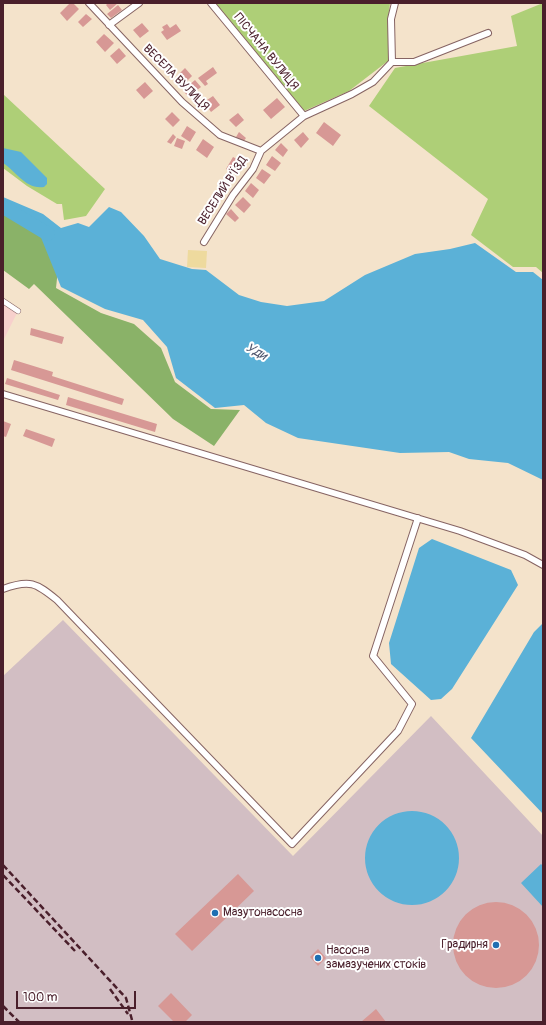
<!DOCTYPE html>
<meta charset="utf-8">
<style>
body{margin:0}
#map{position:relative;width:546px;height:1025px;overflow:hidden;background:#f4e3cb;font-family:Pangolin,sans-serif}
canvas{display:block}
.frame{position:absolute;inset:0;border:4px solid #4a1f2b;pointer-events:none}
.scale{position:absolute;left:16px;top:991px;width:120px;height:18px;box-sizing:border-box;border:2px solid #4a1f2b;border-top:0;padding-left:5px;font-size:12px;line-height:14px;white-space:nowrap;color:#4a1f2b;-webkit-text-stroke:3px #fff;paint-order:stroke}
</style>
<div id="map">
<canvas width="546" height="1025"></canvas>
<div class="frame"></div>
<div class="scale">100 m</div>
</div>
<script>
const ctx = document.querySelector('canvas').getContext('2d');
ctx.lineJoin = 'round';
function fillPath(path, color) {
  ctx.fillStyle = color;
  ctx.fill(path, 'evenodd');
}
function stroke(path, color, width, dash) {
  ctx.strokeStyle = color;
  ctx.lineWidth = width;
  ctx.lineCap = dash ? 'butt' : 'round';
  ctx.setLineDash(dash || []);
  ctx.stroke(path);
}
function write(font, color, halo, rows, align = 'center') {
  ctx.font = font + ' Pangolin,sans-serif';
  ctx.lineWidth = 4;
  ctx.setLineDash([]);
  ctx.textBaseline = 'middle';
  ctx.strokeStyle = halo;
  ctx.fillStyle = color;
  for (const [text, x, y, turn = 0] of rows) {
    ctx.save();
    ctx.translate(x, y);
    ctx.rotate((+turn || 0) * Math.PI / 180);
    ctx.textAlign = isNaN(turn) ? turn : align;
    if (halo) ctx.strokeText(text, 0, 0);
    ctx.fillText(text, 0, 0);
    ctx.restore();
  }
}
fillPath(new Path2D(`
 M 3,300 L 18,311 L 3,341 Z`), '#f7d0cc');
fillPath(new Path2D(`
 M 63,620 L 293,856 L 431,716 L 543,836 L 543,1022 L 3,1022 L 3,676 Z`), '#d2bec3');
fillPath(new Path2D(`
 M 215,3 L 390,3 L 388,22 L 388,61 L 349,91 L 304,111 Z
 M 543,3 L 543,273 L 536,267 L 513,267 L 471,235 L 488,199 L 369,106 L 395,68 L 517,46 L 511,16 Z
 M 3,94 L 105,189 L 86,216 L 64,220 L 62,204 L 57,204 L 27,186 L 3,168 Z`), '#aecf77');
fillPath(new Path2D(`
 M 3,213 L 20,222 L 60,250 L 56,288 L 101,313 L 134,324 L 161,348 L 175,382 L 211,409 L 240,410 L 214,446 L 173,419 L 34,284 L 29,289 L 3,270 Z`), '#8ab268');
fillPath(new Path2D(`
 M 188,250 L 207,251 L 206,268 L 187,267 Z`), '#eeda9e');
fillPath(new Path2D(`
 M 3,148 L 21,152 L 47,178 L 47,184 L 44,187 C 26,190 16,171 3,163 Z
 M 3,197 L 43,214 L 61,228 L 78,223 L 89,227 L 109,207 L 121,212 L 144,236 L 160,259 L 192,269 L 206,270 L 239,295 L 261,302 L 287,306 L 324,301 L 365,275 L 415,254 L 450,249 L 475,243 L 516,272 L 533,272 L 543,280 L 543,480 L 508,463 L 469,459 L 449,452 L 400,453 L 298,438 L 266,423 L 244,405 L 215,408 L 176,378 L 167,347 L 143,320 L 105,309 L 61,287 L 40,235 L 29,221 L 3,211 Z
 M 432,539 L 511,570 L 518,585 L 452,689 L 441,699 L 431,700 L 391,664 L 389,643 L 419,548 Z
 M 543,623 L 543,814 L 471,738 L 534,632 Z
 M365 858a47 47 0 1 1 94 0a47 47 0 1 1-94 0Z
 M 541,864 L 543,866 L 543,907 L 521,883 Z`), '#5bb1d7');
stroke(new Path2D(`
 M 3,207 L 48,234`), '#5bb1d7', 14);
fillPath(new Path2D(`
 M 70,3 L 73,3 L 79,9 L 67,21 L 60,13 Z
 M 108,3 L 118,3 L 110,10 L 106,5 Z
 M 118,5 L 122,10 L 111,18 L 107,14 Z
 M 86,14 L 92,19 L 83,27 L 78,22 Z
 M 142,23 L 149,31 L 140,38 L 133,30 Z
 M 167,24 L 170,28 L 176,24 L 181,31 L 167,40 L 161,32 L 164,30 L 162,27 Z
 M 104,34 L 114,43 L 105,52 L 96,42 Z
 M 119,48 L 126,56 L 117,64 L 110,56 Z
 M 213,67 L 217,73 L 206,81 L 208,84 L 205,86 L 198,78 Z
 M 185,68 L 192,76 L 184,84 L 177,76 Z
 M 195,80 L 201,87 L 188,97 L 183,90 Z
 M 145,82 L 153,91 L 144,99 L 136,90 Z
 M 213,96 L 220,105 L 211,112 L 204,102 Z
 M 277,98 L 285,107 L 271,119 L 263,110 Z
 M 172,112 L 180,120 L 173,127 L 165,119 Z
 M 238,113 L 244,120 L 236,127 L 229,120 Z
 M 324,122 L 341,135 L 333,146 L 316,133 Z
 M 187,126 L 196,132 L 190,142 L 181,136 Z
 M 239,132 L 246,138 L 243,142 L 236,137 Z
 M 303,132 L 309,139 L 301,148 L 294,140 Z
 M 173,134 L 176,137 L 171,144 L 167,142 Z
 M 177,138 L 185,141 L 182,149 L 174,146 Z
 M 203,139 L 214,147 L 207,158 L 196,150 Z
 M 281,143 L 288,150 L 283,157 L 275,150 Z
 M 272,156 L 281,163 L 275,171 L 266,165 Z
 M 233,157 L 243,162 L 236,174 L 226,169 Z
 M 262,169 L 271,175 L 264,184 L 256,178 Z
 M 251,183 L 259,190 L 253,198 L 245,191 Z
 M 243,197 L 251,205 L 244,213 L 235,205 Z
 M 231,209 L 239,218 L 235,222 L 226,214 Z
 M 31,328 L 64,337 L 62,344 L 30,335 Z
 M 14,360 L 53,372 L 52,376 L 124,399 L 122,405 L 11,370 Z
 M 7,378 L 60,395 L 58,400 L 5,384 Z
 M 68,397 L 157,424 L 155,432 L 66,405 Z
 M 3,421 L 11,424 L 6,437 L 3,436 Z
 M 26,429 L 55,439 L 52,447 L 23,436 Z
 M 238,874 L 254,891 L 192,951 L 175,934 Z
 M453 945a43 43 0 1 1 86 0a43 43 0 1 1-86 0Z
 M 318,949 L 326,958 L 318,966 L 310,957 Z
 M 171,993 L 192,1015 L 185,1022 L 174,1022 L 158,1006 Z
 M 376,1009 L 386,1022 L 361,1022 Z`), '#d79895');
const pedestrian = new Path2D(`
 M 3,301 L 18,311`);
const minor = new Path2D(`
 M 89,3 L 182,102 L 220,135 L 261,151
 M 211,3 L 304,116
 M 109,25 L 139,3
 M 392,62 L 414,62 L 488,33
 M 204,242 L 233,195 L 253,169 L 261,151 L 304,116 L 352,94 L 373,82 L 392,62 L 391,19 L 395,3
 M 3,394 L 460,531 L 525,555 L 543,565
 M 3,589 C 30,579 36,583 57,600 L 292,844 L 398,731 L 412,704 L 373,656 L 418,518`);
stroke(pedestrian, '#866463', 6);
stroke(minor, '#866463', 8);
stroke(pedestrian, '#fff', 5);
stroke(minor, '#fff', 6);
stroke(new Path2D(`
 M 3,865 L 126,998 L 132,1020
 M 3,875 L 75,951
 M 110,989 L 128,1014
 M 3,1006 L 19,1022`), '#4a1f2b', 2.5, [6, 3]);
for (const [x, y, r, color] of [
 [215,913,4,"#1f6fb2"],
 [496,945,4,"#1f6fb2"],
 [318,958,4,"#1f6fb2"]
]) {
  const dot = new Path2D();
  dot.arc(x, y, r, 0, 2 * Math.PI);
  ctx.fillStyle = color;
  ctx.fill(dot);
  stroke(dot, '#fff', 1.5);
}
write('12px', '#4a1f2b', '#fff', [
 ["ПІСЧАНА ВУЛИЦЯ",266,52,51],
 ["ВЕСЕЛА ВУЛИЦЯ",176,78,45],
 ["ВЕСЕЛИЙ В’ЇЗД",223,191,-57]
]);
write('12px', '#4a1f2b', '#fff', [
 ["Мазутонасосна",223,913],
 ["Градирня",488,945,"right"],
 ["Насосна",326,951],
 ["замазучених стоків",326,965]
], 'left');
write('italic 13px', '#515970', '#fff', [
 ["Уди",256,352,29]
]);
</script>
